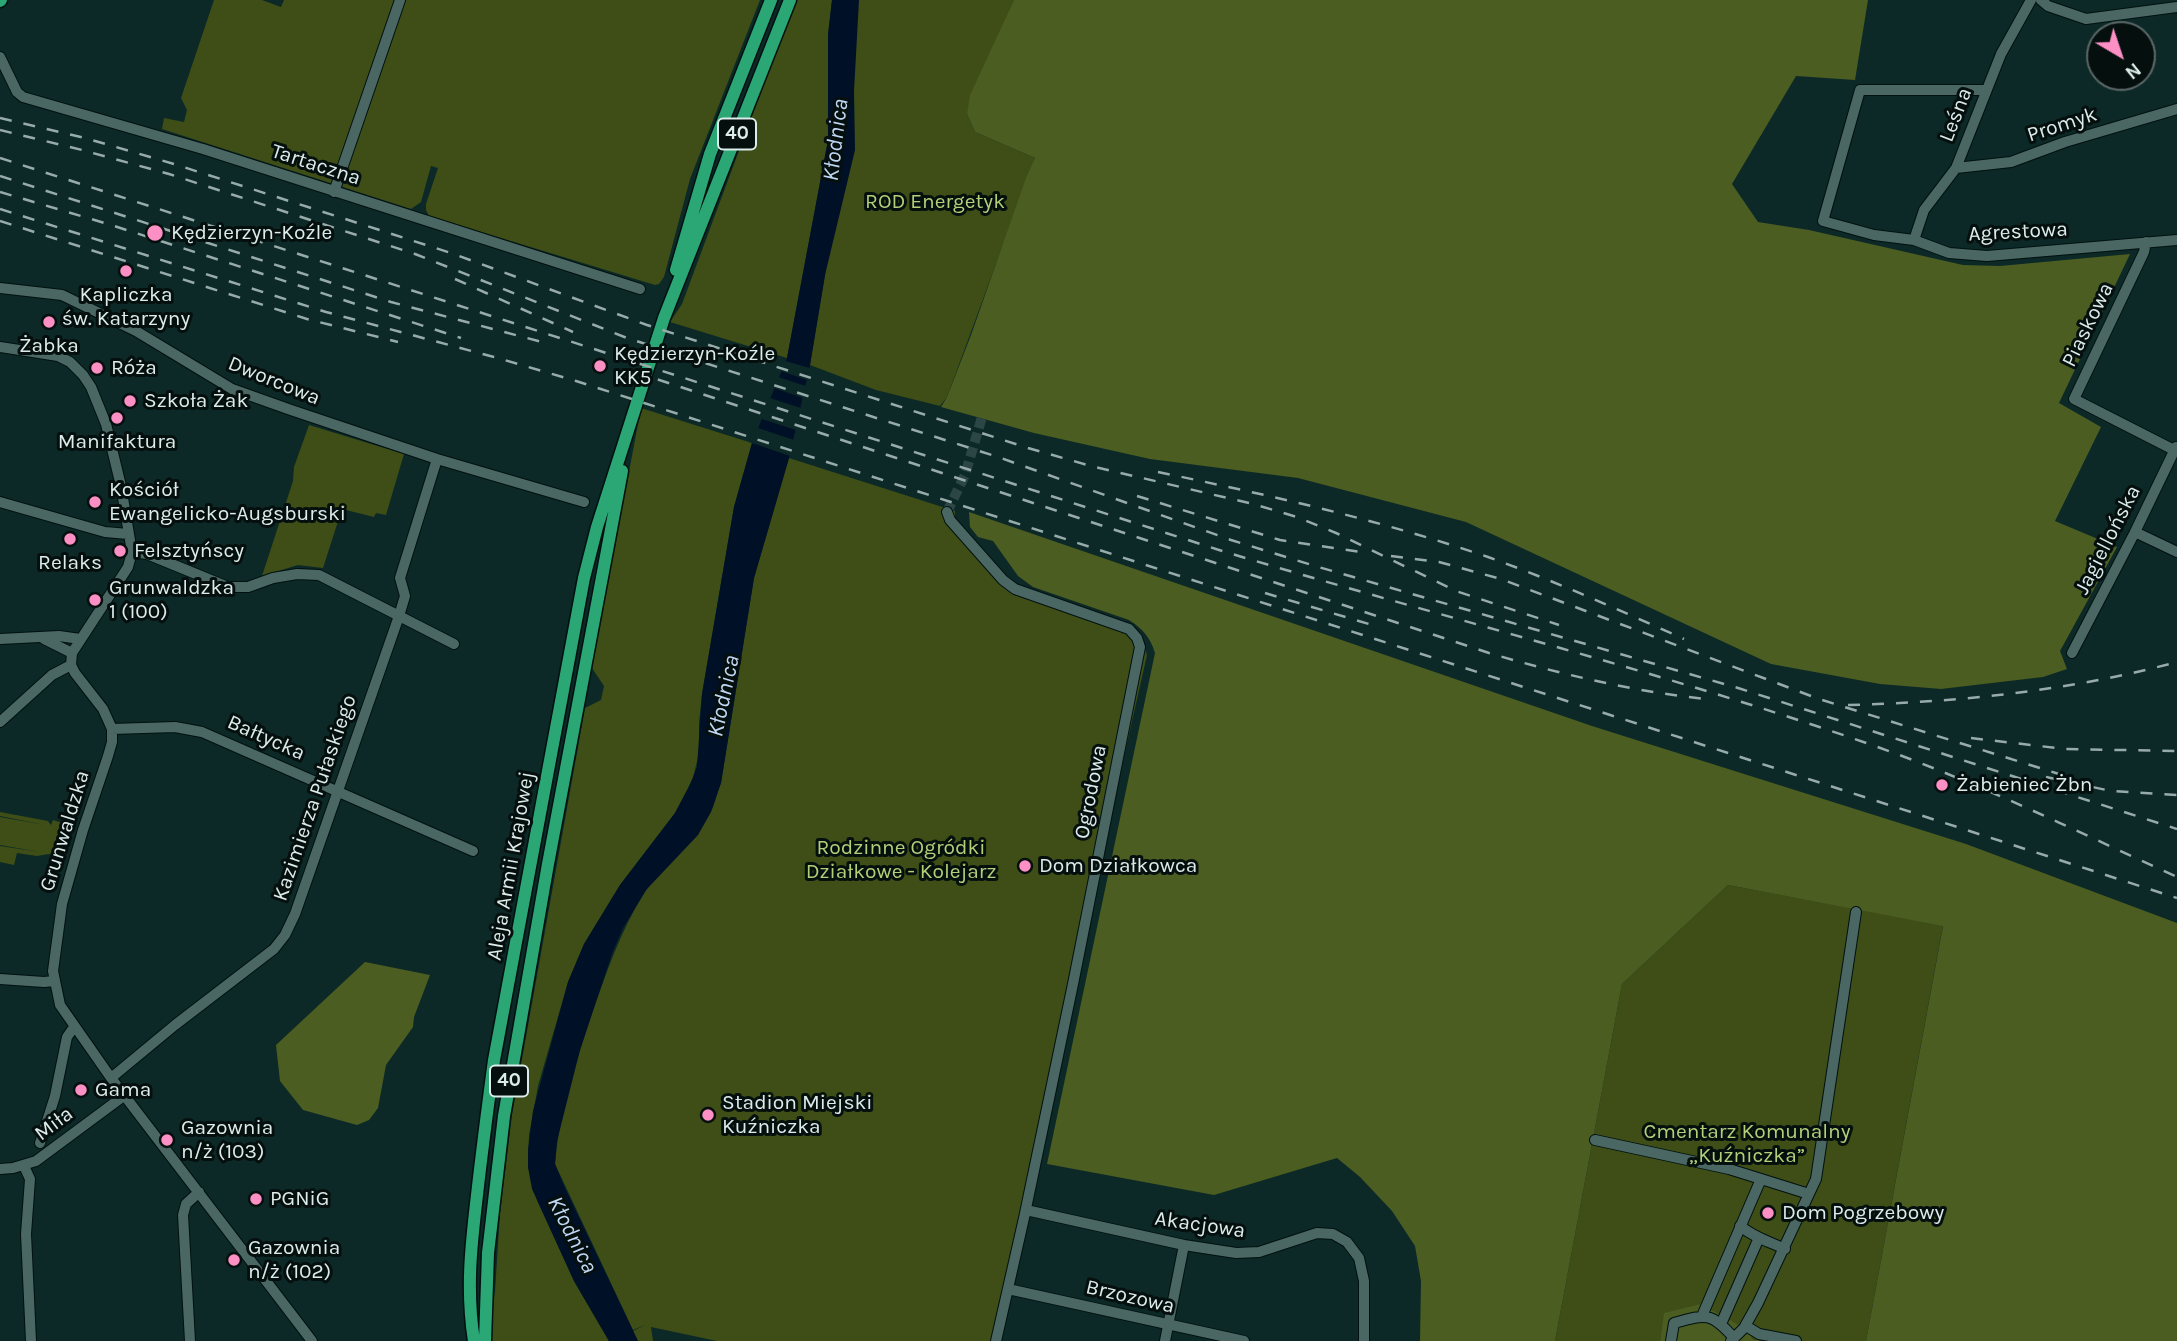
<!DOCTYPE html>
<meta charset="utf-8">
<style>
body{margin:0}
#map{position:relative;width:2177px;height:1341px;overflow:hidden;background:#0c2927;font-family:Karla,sans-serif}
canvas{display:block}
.north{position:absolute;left:2086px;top:21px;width:70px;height:70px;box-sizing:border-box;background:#050f0e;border:2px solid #5b6766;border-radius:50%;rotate:141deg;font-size:19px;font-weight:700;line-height:28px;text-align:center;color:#dceceb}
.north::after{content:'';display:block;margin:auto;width:24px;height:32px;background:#fc8fc3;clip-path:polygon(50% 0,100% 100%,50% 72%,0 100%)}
</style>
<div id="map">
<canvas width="2177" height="1341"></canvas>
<div class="north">N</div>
</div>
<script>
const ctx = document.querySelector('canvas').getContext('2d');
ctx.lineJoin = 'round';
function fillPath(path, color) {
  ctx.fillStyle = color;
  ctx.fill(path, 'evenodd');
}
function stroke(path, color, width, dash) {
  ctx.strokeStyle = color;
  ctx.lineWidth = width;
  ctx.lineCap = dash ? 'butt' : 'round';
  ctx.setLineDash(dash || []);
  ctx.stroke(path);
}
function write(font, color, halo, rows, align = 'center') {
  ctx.font = font + ' Karla,sans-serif';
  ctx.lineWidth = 6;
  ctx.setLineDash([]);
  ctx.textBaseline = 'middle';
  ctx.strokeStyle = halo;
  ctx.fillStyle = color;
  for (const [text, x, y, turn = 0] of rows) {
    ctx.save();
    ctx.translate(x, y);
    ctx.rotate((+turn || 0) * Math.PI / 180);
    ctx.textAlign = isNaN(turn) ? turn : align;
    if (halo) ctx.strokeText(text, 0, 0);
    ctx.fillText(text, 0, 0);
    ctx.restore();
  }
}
fillPath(new Path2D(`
 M 214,0 L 262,0 L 281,7 L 284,0 L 760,0 L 690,179 L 664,277 L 659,284 L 655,285 L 429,216 L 426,210 L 426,204 L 438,168 L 431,166 L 421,202 L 411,209 L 162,129 L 164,118 L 184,122 L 187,110 L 181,98 Z
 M 795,0 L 832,0 L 828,35 L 828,140 L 787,358 L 670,322 L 682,304 Z
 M 857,0 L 1014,0 L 967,114 L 975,132 L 1035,158 L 947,397 L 940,406 L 876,390 L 810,365 L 834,221 Z
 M 641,408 L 752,443 L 734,507 L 702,694 L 699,723 L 699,753 L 693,778 L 675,813 L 620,885 L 584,944 L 568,982 L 538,1086 L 529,1135 L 528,1167 L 537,1200 L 574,1281 L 609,1341 L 489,1341 L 495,1291 L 500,1213 L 512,1115 L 585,708 L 601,700 L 604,686 L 592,668 Z
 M 309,425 L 404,454 L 386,515 L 376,513 L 374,517 L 342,509 L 323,568 L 298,565 L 262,576 L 293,481 L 294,467 Z
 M 789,458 L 955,511 L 955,522 L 1021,597 L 1118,626 L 1143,642 L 1147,655 L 1107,832 L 998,1341 L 717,1341 L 651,1327 L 653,1341 L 638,1341 L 633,1331 L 645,1325 L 633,1330 L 555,1164 C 559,1114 575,1066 590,1019 C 606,974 620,931 645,892 C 663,863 692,841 710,813 C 715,805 717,792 721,783 L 754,578 Z
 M 0,812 L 48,821 L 51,825 L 53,820 L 72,826 L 62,858 L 49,854 L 37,856 L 17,853 L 14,865 L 0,862 L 0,846 L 40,852 L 0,845 L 0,817 L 45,825 L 0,816 Z
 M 1728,885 L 1943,925 L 1866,1341 L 1764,1341 L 1752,1339 L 1750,1332 L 1665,1313 L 1660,1341 L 1555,1341 L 1622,984 Z`), '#3e4e16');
fillPath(new Path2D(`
 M 1014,0 L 1868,0 L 1855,80 L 1796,76 L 1732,184 L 1758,222 L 1809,230 L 1963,265 L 2000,266 L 2130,254 L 2059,403 L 2101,427 L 2055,521 L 2117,547 L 2060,651 L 2067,669 L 2043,677 L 1941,689 L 1880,684 L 1771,664 L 1466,522 L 1298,478 L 1150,459 L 1034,433 L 941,407 L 947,397 L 971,335 L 1026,178 L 1035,158 L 975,132 L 967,114 L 970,95 Z
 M 969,512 L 1592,726 L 1966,844 L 2177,923 L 2177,1341 L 1866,1341 L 1943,926 L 1728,885 L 1622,984 L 1555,1341 L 1420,1341 L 1421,1281 L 1415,1246 L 1392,1211 L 1360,1177 L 1337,1158 L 1214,1195 L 1047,1164 L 1155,653 C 1150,637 1143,629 1129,620 L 1033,587 L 1018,576 L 993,541 L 978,537 L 970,527 Z
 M 365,962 L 430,975 L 414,1017 L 413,1027 L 386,1065 L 378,1108 L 369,1120 L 357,1125 L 303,1110 L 280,1081 L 276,1045 Z
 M 1701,1304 L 1751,1332 L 1752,1339 L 1764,1341 L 1660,1341 L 1664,1313 Z`), '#4b5d20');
fillPath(new Path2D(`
 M 832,0 L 859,0 L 854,91 L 855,150 L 825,275 L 810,365 L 789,458 L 754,578 L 721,783 L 711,812 L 698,835 L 646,890 L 623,928 L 613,951 L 580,1050 L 557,1141 L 555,1164 L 564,1186 L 638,1341 L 609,1341 L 574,1281 L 532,1189 L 528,1167 L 528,1150 L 533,1111 L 568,982 L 584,944 L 620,885 L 675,813 L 689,787 L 697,767 L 702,694 L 734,507 L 752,443 L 787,358 L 828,140 L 828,35 Z`), '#001027');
fillPath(new Path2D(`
 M 782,360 L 813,369 L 810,381 L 778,370 Z
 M 775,376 L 809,387 L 806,399 L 771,387 Z
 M 767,397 L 804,409 L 799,431 L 759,418 Z
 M 755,427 L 797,441 L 793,457 L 749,442 Z`), '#0c2927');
stroke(new Path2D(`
 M 947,512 L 965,475 L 982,417`), '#2b4644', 10, [10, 5]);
const minor = new Path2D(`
 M 2041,0 L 2048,6 L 2086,19 L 2177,7
 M 0,57 L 17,92 L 23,97 L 203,149 L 640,289
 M 1986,90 L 1860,90 L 1823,221 L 1874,235 L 1914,240 L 1949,253 L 1987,256 L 2177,240
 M 1956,168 L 2011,162 L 2065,142 L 2177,109
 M 334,192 L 400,0
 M 1914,240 L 1924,210 L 1956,168 L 2001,54 L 2031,0
 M 2146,242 L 2144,252 L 2074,399 L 2174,450
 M 0,288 L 62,295 L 136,331 L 232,389 L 291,410 L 437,459 L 584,502
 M 0,347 L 58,356 L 70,362 L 83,375 L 91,387 L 106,424 L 121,486 L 132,552 L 128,567 L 72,653 L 71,665 L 75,673 L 103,709 L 112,729 L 112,742 L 108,756 L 83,830 L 62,904 L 53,971 L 60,1005 L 111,1078 L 312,1341
 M 0,502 L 105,532 L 128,534
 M 947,512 L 950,520 L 1003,580 L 1015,589 L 1129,629 L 1137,638 L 1140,647 L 1073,984 L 1024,1218 L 996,1341
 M 2135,532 L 2177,552
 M 132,552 L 147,554 L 228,587 L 248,587 L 273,578 L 297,574 L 319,575 L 454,644
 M 0,639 L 59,636 L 80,639
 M 44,639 L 72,653
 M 2072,653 L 2135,532 L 2176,447
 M 0,722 L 52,675 L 71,665
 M 112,729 L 175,727 L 202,732 L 473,851
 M 0,979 L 44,982 L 54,981
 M 111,1078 L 175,1025 L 274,949 L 285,935 L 295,914 L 399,616 L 405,596 L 400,578 L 437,459
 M 1595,1140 L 1729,1169 L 1809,1194
 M 40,1143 L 55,1096 L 67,1037 L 74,1027
 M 24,1166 L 30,1179 L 26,1234 L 31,1341
 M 0,1169 L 13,1168 L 36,1161 L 125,1095
 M 1026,1210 L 1184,1245 L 1236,1253 L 1259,1252 L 1317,1233 L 1333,1234 L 1347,1242 L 1359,1258 L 1364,1281 L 1364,1341
 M 1740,1226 C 1757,1239 1766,1240 1785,1249
 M 1008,1289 L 1244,1341
 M 1702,1316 L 1761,1179
 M 1721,1324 L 1758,1240
 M 1746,1326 L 1759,1334 L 1796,1341
 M 190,1341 L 183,1215 L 186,1204 L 199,1192
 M 1165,1341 L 1184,1245
 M 1671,1341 L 1674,1323 C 1706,1314 1711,1312 1734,1338
 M 1731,1341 L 1744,1328 L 1758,1303 L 1816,1179 L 1856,912`);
const major = new Path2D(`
 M 0,1 L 1,0
 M 676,270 L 710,154 L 771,0
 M 474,1341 C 466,1290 471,1246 477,1195 C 482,1150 488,1105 494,1060 L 584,578 L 597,527 L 664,318 L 790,0
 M 485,1341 L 488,1253 L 504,1116 L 548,864 L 622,471`);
stroke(minor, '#001110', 12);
stroke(major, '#001110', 15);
stroke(minor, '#4a6764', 10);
stroke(major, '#2ba775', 12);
stroke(new Path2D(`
 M 0,118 L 85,138 L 174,164 L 451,253 L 647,325 L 1028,448 L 1091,466 L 1253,504 L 1297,517 L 1336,533 L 1456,591 L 1559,625
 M 0,130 L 82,150 L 169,174 L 415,254 L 627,338 L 998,457 L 1231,540 L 1315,566 L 1738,688 L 2177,829
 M 0,158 L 1219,550 C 1436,616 1658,670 1872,745 C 1977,782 2076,831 2177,877
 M 0,176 L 391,302 L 542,342
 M 0,192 L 108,224 L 461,338
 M 0,209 L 326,312 L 494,357 L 576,381 L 2177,898
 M 0,221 L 307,319 L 398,342
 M 455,279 L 573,332
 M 635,372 L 1489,653 C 1560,674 1631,691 1705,699
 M 1158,472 C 1269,495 1380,520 1488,557 C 1555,581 1619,610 1684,639
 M 1137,496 L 1280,540 L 1367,553
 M 1391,556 L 1439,562 L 1501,579 L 1819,699 L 2059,774
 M 1265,593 L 1379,627
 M 1848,705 C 1959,702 2069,691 2177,662
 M 1971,738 L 2065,749 L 2177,751
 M 2046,777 L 2111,791 L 2177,795`), '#97abaa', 2.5, [12, 12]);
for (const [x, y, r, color] of [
 [155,233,9,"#fc8fc3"],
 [126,271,7,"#fc8fc3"],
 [49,322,7,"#fc8fc3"],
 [600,366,7,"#fc8fc3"],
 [97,368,7,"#fc8fc3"],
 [130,401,7,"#fc8fc3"],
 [117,418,7,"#fc8fc3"],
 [95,502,7,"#fc8fc3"],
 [70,539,7,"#fc8fc3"],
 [120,551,7,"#fc8fc3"],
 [95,600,7,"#fc8fc3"],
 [1942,785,7,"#fc8fc3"],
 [1025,866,7,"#fc8fc3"],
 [81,1090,7,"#fc8fc3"],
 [708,1115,7,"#fc8fc3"],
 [167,1140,7,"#fc8fc3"],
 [256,1199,7,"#fc8fc3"],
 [1768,1213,7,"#fc8fc3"],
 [234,1260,7,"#fc8fc3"]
]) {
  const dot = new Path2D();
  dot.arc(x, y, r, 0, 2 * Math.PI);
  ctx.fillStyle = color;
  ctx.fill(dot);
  stroke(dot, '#050f0e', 2.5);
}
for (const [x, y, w] of [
 [737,134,38],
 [509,1081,38]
]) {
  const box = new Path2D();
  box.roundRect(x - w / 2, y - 15.5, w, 31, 5);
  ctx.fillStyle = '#050f0e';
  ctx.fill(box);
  stroke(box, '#dceceb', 2);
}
write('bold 19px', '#dceceb', null, [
 ["40",737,134],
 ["40",509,1081]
]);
write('21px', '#dceceb', '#050f0e', [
 ["Leśna",1956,115,-69],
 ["Promyk",2062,125,-18],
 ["Tartaczna",316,165,18],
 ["Agrestowa",2018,232,-3],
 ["Piaskowa",2088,325,-64],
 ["Dworcowa",274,381,22],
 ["Jagiellońska",2108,540,-63],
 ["Bałtycka",266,738,24],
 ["Ogrodowa",1091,792,-79],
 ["Kazimierza Pułaskiego",315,798,-71],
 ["Grunwaldzka",65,831,-73],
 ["Aleja Armii Krajowej",511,866,-80],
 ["Miła",54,1124,-37],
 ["Akacjowa",1200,1225,8],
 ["Brzozowa",1130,1297,13]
]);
write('21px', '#b3d078', '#050f0e', [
 ["ROD Energetyk",935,202],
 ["Rodzinne Ogródki",901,848],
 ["Działkowe - Kolejarz",901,872],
 ["Cmentarz Komunalny",1747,1132],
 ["„Kuźniczka”",1747,1156]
]);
write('21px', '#dceceb', '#050f0e', [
 ["Kędzierzyn-Koźle",171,233],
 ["Kapliczka",126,295,"center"],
 ["św. Katarzyny",126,319,"center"],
 ["Żabka",49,346,"center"],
 ["Kędzierzyn-Koźle",614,354],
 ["KK5",614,378],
 ["Róża",111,368],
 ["Szkoła Żak",144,401],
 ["Manifaktura",117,442,"center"],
 ["Kościół",109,490],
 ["Ewangelicko-Augsburski",109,514],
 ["Felsztyńscy",134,551],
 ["Relaks",70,563,"center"],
 ["Grunwaldzka",109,588],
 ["1 (100)",109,612],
 ["Żabieniec Żbn",1956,785],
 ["Dom Działkowca",1039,866],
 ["Gama",95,1090],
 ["Stadion Miejski",722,1103],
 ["Kuźniczka",722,1127],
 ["Gazownia",181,1128],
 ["n/ż (103)",181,1152],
 ["PGNiG",270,1199],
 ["Dom Pogrzebowy",1782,1213],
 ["Gazownia",248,1248],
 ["n/ż (102)",248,1272]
], 'left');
write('italic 23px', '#c0d7f4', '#050f0e', [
 ["Kłodnica",836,140,-83],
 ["Kłodnica",724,696,-78],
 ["Kłodnica",572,1235,63]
]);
</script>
